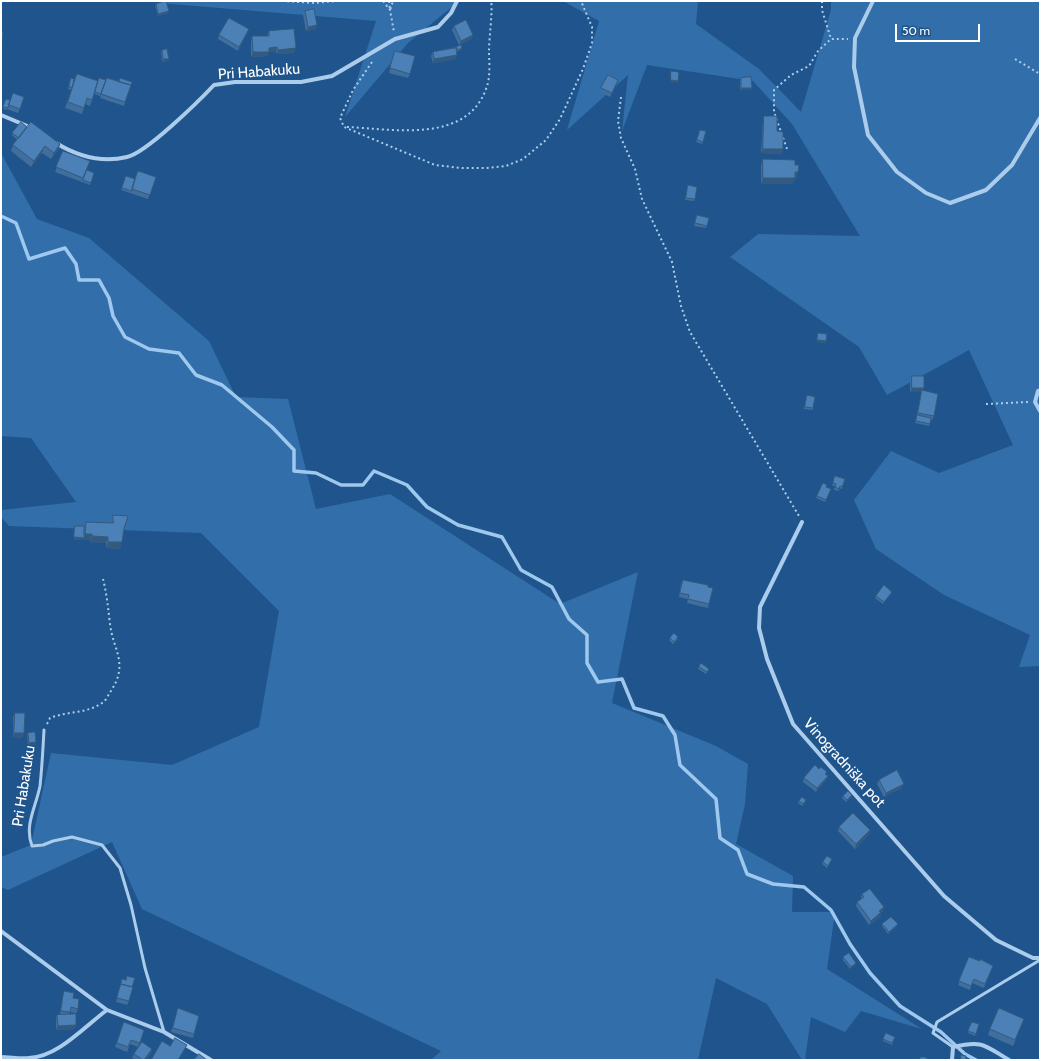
<!DOCTYPE html>
<meta charset="utf-8">
<style>
body{margin:0}
#map{position:relative;width:1041px;height:1061px;overflow:hidden;background:#1f558c;font-family:Cabin,sans-serif}
canvas{display:block}
.frame{position:absolute;inset:0;border:2px solid #fff;pointer-events:none}
.scale{position:absolute;left:895px;top:24px;width:85px;height:18px;box-sizing:border-box;border:2px solid #fff;border-top:0;padding-left:5px;font-size:12px;line-height:14px;white-space:nowrap;color:#fff;-webkit-text-stroke:3px #1f558c;paint-order:stroke}
</style>
<div id="map">
<canvas width="1041" height="1061"></canvas>
<div class="frame"></div>
<div class="scale">50 m</div>
</div>
<script>
const ctx = document.querySelector('canvas').getContext('2d');
ctx.lineJoin = 'round';
function fillPath(path, color) {
  ctx.fillStyle = color;
  ctx.fill(path, 'evenodd');
}
function stroke(path, color, width, dash) {
  ctx.strokeStyle = color;
  ctx.lineWidth = width;
  ctx.lineCap = dash ? 'butt' : 'round';
  ctx.setLineDash(dash || []);
  ctx.stroke(path);
}
function write(font, color, halo, rows, align = 'center') {
  ctx.font = font + ' Cabin,sans-serif';
  ctx.lineWidth = 3;
  ctx.setLineDash([]);
  ctx.textBaseline = 'middle';
  ctx.strokeStyle = halo;
  ctx.fillStyle = color;
  for (const [text, x, y, turn = 0] of rows) {
    ctx.save();
    ctx.translate(x, y);
    ctx.rotate((+turn || 0) * Math.PI / 180);
    ctx.textAlign = isNaN(turn) ? turn : align;
    if (halo) ctx.strokeText(text, 0, 0);
    ctx.fillText(text, 0, 0);
    ctx.restore();
  }
}
fillPath(new Path2D(`
 M 160,1 L 459,1 L 408,43 L 345,117 L 376,21 L 160,3 Z
 M 563,1 L 698,1 L 696,24 L 759,69 L 801,112 L 831,10 L 831,1 L 1040,1 L 1040,666 L 1019,667 L 1030,635 L 944,595 L 876,549 L 854,500 L 891,451 L 939,473 L 1013,445 L 969,350 L 887,395 L 859,347 L 730,257 L 758,234 L 860,236 L 792,124 L 753,81 L 647,65 L 622,131 L 628,75 L 567,130 L 599,21 Z
 M 1,153 L 37,219 L 89,238 L 209,341 L 236,397 L 288,399 L 316,509 L 390,494 L 560,604 L 638,572 L 612,703 L 716,746 L 748,764 L 745,804 L 736,844 L 793,876 L 792,912 L 835,912 L 827,969 L 922,1029 L 861,1011 L 845,1032 L 811,1017 L 805,1060 L 802,1060 L 767,1004 L 716,978 L 698,1060 L 431,1060 L 441,1051 L 142,909 L 112,842 L 8,890 L 1,887 L 1,857 L 31,845 L 51,753 L 172,765 L 259,727 L 279,611 L 201,533 L 9,526 L 1,517 L 1,510 L 76,502 L 31,438 L 1,436 Z`), '#326faa');
stroke(new Path2D(`
 M 1,216 L 16,223 L 29,259 L 65,248 L 76,264 L 79,280 L 99,280 L 109,298 L 113,316 L 125,337 L 149,349 L 179,353 L 196,375 L 222,385 L 272,427 L 294,450 L 294,471 L 316,473 L 341,485 L 363,485 L 374,471 L 407,485 L 427,507 L 458,525 L 502,537 L 521,570 L 552,587 L 569,619 L 587,635 L 587,663 L 598,682 L 622,679 L 634,708 L 663,716 L 675,735 L 680,765 L 716,799 L 720,838 L 738,850 L 747,874 L 773,884 L 804,887 L 831,910 L 850,944 L 870,973 L 900,1006 L 941,1032 L 965,1054 L 976,1060`), '#9fc8ee', 3.5);
stroke(new Path2D(`
 M 282,1 L 315,3 L 336,1
 M 383,1 L 390,10 L 394,32
 M 389,1 L 390,10 L 393,1
 M 822,1 L 822,10 L 831,39
 M 1015,59 L 1040,74
 M 372,62 L 353,90 L 340,118 L 344,127 L 435,165 L 461,168 L 487,168 L 506,166 L 523,159 L 546,140 L 560,119 L 583,69 L 592,43 L 592,27 L 581,1
 M 621,97 L 618,121 L 621,138 L 635,169 L 642,199 L 672,262 L 681,306 L 690,332 L 799,516
 M 347,127 C 393,129 466,144 486,89 C 491,77 489,62 489,50 C 489,39 493,9 491,1
 M 787,149 L 774,112 L 774,90 L 791,75 L 809,66 L 818,51 L 831,39 L 848,39
 M 986,404 L 1028,402
 M 47,724 L 50,718 C 67,711 86,714 102,703 C 106,701 108,695 111,691 C 129,663 113,650 110,624 C 108,608 107,595 103,579`), '#acccec', 2, [2, 3]);
stroke(new Path2D(`
 M 44,730 C 43,749 42,767 40,786 C 36,807 24,825 32,846 L 43,845 L 53,841 L 72,837 L 102,845 L 120,868 L 131,905 L 145,968 L 164,1032
 M 953,1047 L 933,1033 L 937,1022 L 1040,960`), '#acccec', 3);
stroke(new Path2D(`
 M 873,1 L 855,38 L 854,67 L 868,135 L 897,172 L 926,193 L 950,203 L 986,190 L 1012,165 L 1040,118
 M 1,115 L 32,128
 M 56,143 C 77,156 102,163 127,157 C 146,153 199,101 214,85 L 235,82 L 301,82 L 332,76 L 395,39 L 438,27 L 451,13 L 457,1
 M 1040,390 L 1038,391 L 1035,402 L 1040,411
 M 802,522 L 760,607 L 759,628 L 767,659 L 793,724 L 944,896 L 996,940 L 1033,958 L 1040,958
 M 1,931 L 107,1010 L 164,1032 L 211,1060
 M 1,1057 C 10,1057 20,1059 29,1058 C 58,1057 85,1026 107,1010
 M 952,1060 L 953,1047 C 983,1040 984,1045 1009,1060`), '#acccec', 4);
fillPath(new Path2D(`
 M 156,4 L 168,13 L 158,16 L 155,6 Z
 M 305,11 L 317,25 L 316,29 L 306,31 L 303,15 Z
 M 454,26 L 473,35 L 471,39 L 459,45 L 452,30 Z
 M 269,31 L 294,53 L 276,54 L 276,51 L 269,52 L 267,56 L 251,57 L 251,41 L 252,36 L 267,36 Z
 M 247,33 L 238,51 L 218,39 L 219,35 Z
 M 456,47 L 462,48 L 462,50 L 457,52 L 456,51 L 457,55 L 455,59 L 433,63 L 431,56 L 433,52 Z
 M 162,50 L 169,59 L 168,61 L 162,62 L 161,52 Z
 M 395,51 L 410,74 L 408,78 L 389,73 Z
 M 77,74 L 98,81 L 106,80 L 132,82 L 124,106 L 100,98 L 101,94 L 100,96 L 94,94 L 90,106 L 85,104 L 82,114 L 65,108 Z
 M 71,78 L 74,79 L 71,90 L 68,89 Z
 M 741,78 L 752,88 L 751,90 L 740,90 L 740,80 Z
 M 618,80 L 610,97 L 600,92 L 601,88 Z
 M 24,97 L 18,113 L 7,109 L 7,110 L 3,109 L 6,99 L 10,100 Z
 M 764,116 L 777,131 L 783,149 L 781,154 L 761,153 L 763,120 Z
 M 27,127 L 60,144 L 58,150 L 51,159 L 42,153 L 31,167 L 11,151 L 13,145 L 17,140 L 12,135 L 12,133 Z
 M 700,130 L 706,131 L 702,144 L 696,142 Z
 M 63,151 L 87,170 L 94,173 L 90,185 L 55,172 Z
 M 763,159 L 795,165 L 798,172 L 796,178 L 795,178 L 792,184 L 761,184 L 761,165 Z
 M 126,176 L 135,179 L 156,177 L 148,199 L 121,190 Z
 M 688,185 L 695,199 L 694,201 L 685,200 Z
 M 697,215 L 709,218 L 706,228 L 694,226 Z
 M 912,376 L 923,390 L 934,416 L 932,420 L 931,420 L 929,426 L 915,423 L 922,392 L 910,392 L 910,380 Z
 M 807,395 L 813,408 L 813,410 L 804,409 Z
 M 835,476 L 845,479 L 842,489 L 839,488 L 839,491 L 834,490 L 835,486 L 832,486 Z
 M 823,483 L 826,487 L 831,489 L 825,502 L 816,498 Z
 M 113,515 L 124,528 L 120,549 L 106,548 L 106,543 L 90,542 L 90,540 L 74,540 L 74,528 L 75,526 L 84,526 L 86,522 L 111,523 Z
 M 683,580 L 708,587 L 709,604 L 708,608 L 687,603 L 688,599 L 679,597 L 681,584 Z
 M 892,592 L 891,594 L 883,604 L 875,598 L 876,596 Z
 M 670,638 L 678,639 L 673,644 L 669,640 Z
 M 699,667 L 709,669 L 706,674 L 698,669 Z
 M 15,713 L 23,738 L 13,737 L 13,717 Z
 M 28,733 L 36,742 L 36,745 L 28,745 L 27,735 Z
 M 826,775 L 828,776 L 826,780 L 816,792 L 803,782 L 804,778 Z
 M 879,780 L 902,788 L 884,797 L 877,784 Z
 M 843,796 L 852,797 L 846,802 L 842,798 Z
 M 806,800 L 805,802 L 802,806 L 798,803 L 799,801 Z
 M 839,827 L 870,830 L 869,834 L 855,849 L 838,831 Z
 M 831,861 L 827,868 L 822,864 L 823,862 Z
 M 862,894 L 883,911 L 881,912 L 880,917 L 869,925 L 856,906 L 857,902 L 861,899 L 861,898 Z
 M 882,924 L 898,924 L 897,926 L 888,934 L 882,926 Z
 M 843,957 L 856,963 L 855,965 L 850,969 L 843,960 Z
 M 969,957 L 993,966 L 984,988 L 972,983 L 970,990 L 958,985 Z
 M 122,979 L 129,1001 L 127,1005 L 116,1002 Z
 M 64,991 L 73,998 L 78,1009 L 76,1013 L 70,1012 L 69,1014 L 75,1029 L 56,1030 L 56,1019 L 57,1015 L 60,1014 L 63,995 Z
 M 178,1008 L 194,1034 L 193,1038 L 171,1032 Z
 M 1024,1019 L 1013,1046 L 988,1035 L 990,1029 Z
 M 124,1022 L 144,1030 L 138,1047 L 130,1044 L 127,1052 L 115,1047 Z
 M 972,1022 L 979,1024 L 975,1036 L 968,1033 Z
 M 886,1033 L 895,1037 L 892,1045 L 883,1041 Z
 M 152,1049 L 151,1053 L 146,1060 L 136,1060 L 132,1058 L 134,1054 Z`), '#406f9d');
fillPath(new Path2D(`
 M 169,11 L 168,13 L 158,16 L 158,14 Z
 M 317,25 L 316,29 L 306,31 L 308,27 Z
 M 249,29 L 238,51 L 239,47 Z
 M 473,35 L 471,39 L 459,45 L 461,41 Z
 M 277,47 L 276,51 L 269,52 L 267,56 L 251,57 L 253,52 L 269,48 Z
 M 296,48 L 294,53 L 276,54 L 278,50 Z
 M 462,48 L 462,50 L 457,52 L 458,50 Z
 M 457,55 L 455,59 L 433,63 L 434,59 Z
 M 163,59 L 169,59 L 168,61 L 162,62 Z
 M 671,80 L 678,81 L 678,83 L 670,82 Z
 M 741,88 L 752,88 L 751,90 L 740,90 Z
 M 60,144 L 58,150 L 51,159 L 54,153 Z
 M 45,146 L 42,153 L 31,167 L 34,161 Z
 M 763,149 L 783,149 L 781,154 L 761,153 Z
 M 795,172 L 798,172 L 796,178 L 793,178 Z
 M 763,178 L 795,178 L 792,184 L 761,184 Z
 M 817,340 L 826,341 L 825,344 L 816,342 Z
 M 912,388 L 924,388 L 922,392 L 910,392 Z
 M 85,534 L 92,534 L 90,540 L 74,540 L 74,537 L 84,538 Z
 M 92,536 L 108,537 L 106,543 L 90,542 Z
 M 108,542 L 122,542 L 120,549 L 106,548 Z
 M 892,592 L 891,594 L 883,604 L 884,602 Z
 M 14,733 L 24,733 L 23,738 L 13,737 Z
 M 36,742 L 36,745 L 28,745 L 29,743 Z
 M 828,776 L 826,780 L 816,792 L 817,788 Z
 M 904,784 L 902,788 L 884,797 L 886,793 Z
 M 852,795 L 852,797 L 846,802 L 847,800 Z
 M 870,830 L 869,834 L 855,849 L 856,844 Z
 M 884,907 L 883,911 L 878,915 L 879,911 Z
 M 881,912 L 880,917 L 869,925 L 871,921 Z
 M 898,924 L 897,926 L 888,934 L 889,932 Z
 M 856,963 L 855,965 L 850,969 L 851,967 Z
 M 76,1025 L 75,1029 L 56,1030 L 58,1026 Z
 M 187,1045 L 184,1051 L 179,1060 L 178,1060 Z
 M 152,1049 L 151,1053 L 146,1060 L 144,1060 Z`), '#345a7f');
const building = new Path2D(`
 M 166,1 L 169,11 L 158,14 L 156,4 Z
 M 314,9 L 317,25 L 308,27 L 305,11 Z
 M 229,18 L 249,29 L 239,47 L 219,35 Z
 M 466,20 L 473,35 L 461,41 L 454,26 Z
 M 294,29 L 296,48 L 278,50 L 277,47 L 269,48 L 269,52 L 253,52 L 252,36 L 269,36 L 269,31 Z
 M 1,32 L 3,32 L 2,43 L 1,43 Z
 M 461,45 L 462,48 L 458,50 L 456,47 Z
 M 456,48 L 457,55 L 434,59 L 433,52 Z
 M 167,49 L 169,59 L 163,59 L 162,50 Z
 M 395,51 L 415,56 L 410,74 L 390,68 Z
 M 671,71 L 679,72 L 678,81 L 671,80 Z
 M 77,74 L 98,81 L 92,100 L 87,98 L 84,108 L 68,102 Z
 M 608,75 L 618,80 L 612,93 L 601,88 Z
 M 751,77 L 752,88 L 741,88 L 741,78 Z
 M 71,78 L 74,79 L 72,88 L 69,86 Z
 M 99,78 L 106,80 L 101,94 L 95,92 Z
 M 107,78 L 131,85 L 125,102 L 101,94 Z
 M 120,78 L 132,82 L 131,85 L 119,82 Z
 M 13,93 L 24,97 L 20,109 L 9,105 Z
 M 6,99 L 10,100 L 8,108 L 3,107 Z
 M 764,116 L 777,116 L 777,131 L 783,132 L 783,149 L 763,149 Z
 M 21,122 L 27,127 L 19,138 L 12,133 Z
 M 31,122 L 60,144 L 54,153 L 45,146 L 34,161 L 13,145 Z
 M 700,130 L 706,131 L 703,142 L 697,140 Z
 M 63,151 L 90,161 L 83,178 L 56,167 Z
 M 763,159 L 795,160 L 795,165 L 799,165 L 798,172 L 795,172 L 795,178 L 763,178 Z
 M 87,170 L 94,173 L 91,183 L 83,180 Z
 M 138,171 L 156,177 L 150,195 L 132,189 Z
 M 126,176 L 135,179 L 132,191 L 122,188 Z
 M 688,185 L 697,187 L 695,199 L 686,198 Z
 M 697,215 L 709,218 L 707,226 L 695,223 Z
 M 818,333 L 827,334 L 826,341 L 817,340 Z
 M 912,376 L 924,376 L 924,388 L 912,388 Z
 M 922,390 L 938,394 L 934,416 L 918,413 Z
 M 807,395 L 815,397 L 813,408 L 805,407 Z
 M 917,415 L 931,418 L 930,424 L 916,421 Z
 M 835,476 L 845,479 L 842,487 L 840,486 L 839,489 L 835,487 L 836,484 L 833,483 Z
 M 823,483 L 827,485 L 826,487 L 831,489 L 826,500 L 817,496 Z
 M 113,515 L 128,516 L 124,528 L 122,542 L 108,542 L 108,537 L 92,536 L 92,534 L 85,534 L 86,522 L 113,523 Z
 M 75,526 L 84,526 L 84,538 L 74,537 Z
 M 683,580 L 708,585 L 708,587 L 713,588 L 709,604 L 688,599 L 689,595 L 680,593 Z
 M 884,585 L 892,592 L 884,602 L 876,596 Z
 M 674,633 L 678,637 L 674,642 L 670,638 Z
 M 701,663 L 709,669 L 707,672 L 699,667 Z
 M 15,713 L 25,713 L 24,733 L 14,733 Z
 M 35,732 L 36,742 L 29,743 L 28,733 Z
 M 815,765 L 819,769 L 821,767 L 827,772 L 825,774 L 828,776 L 817,788 L 804,778 Z
 M 897,770 L 904,784 L 886,793 L 879,780 Z
 M 848,791 L 852,795 L 847,800 L 843,796 Z
 M 802,797 L 806,800 L 803,804 L 799,801 Z
 M 853,813 L 870,830 L 856,844 L 839,827 Z
 M 827,856 L 832,859 L 828,866 L 823,862 Z
 M 870,889 L 884,907 L 879,911 L 881,912 L 871,921 L 857,902 L 864,897 L 862,894 Z
 M 891,917 L 898,924 L 889,932 L 882,924 Z
 M 849,953 L 856,963 L 851,967 L 843,957 Z
 M 969,957 L 980,961 L 980,959 L 993,966 L 985,984 L 974,979 L 971,986 L 959,981 Z
 M 127,976 L 135,978 L 132,987 L 121,984 L 120,986 L 122,979 L 126,980 Z
 M 121,984 L 133,987 L 129,1001 L 117,998 Z
 M 64,991 L 74,993 L 73,998 L 79,999 L 78,1009 L 71,1007 L 70,1012 L 61,1011 Z
 M 178,1008 L 199,1016 L 194,1034 L 173,1028 Z
 M 999,1008 L 1024,1019 L 1015,1040 L 990,1029 Z
 M 76,1014 L 76,1025 L 58,1026 L 57,1015 Z
 M 124,1022 L 144,1030 L 140,1043 L 131,1040 L 128,1047 L 117,1043 Z
 M 972,1022 L 979,1024 L 976,1034 L 968,1031 Z
 M 886,1033 L 895,1037 L 892,1043 L 883,1039 Z
 M 175,1038 L 187,1045 L 178,1060 L 151,1060 L 162,1041 L 170,1046 Z
 M 142,1042 L 152,1049 L 144,1060 L 143,1060 L 134,1054 Z
 M 199,1054 L 207,1060 L 194,1060 Z
 M 961,1055 L 966,1056 L 966,1060 L 961,1060 Z
 M 921,1057 L 925,1057 L 929,1060 L 919,1060 Z`);
fillPath(building, '#4b81b6');
stroke(building, '#345a7f', 1);
write('15px', '#fff', '#1f558c', [
 ["Pri Habakuku",259,72,-4],
 ["Vinogradniška pot",844,763,48],
 ["Pri Habakuku",24,786,-81]
]);
</script>
